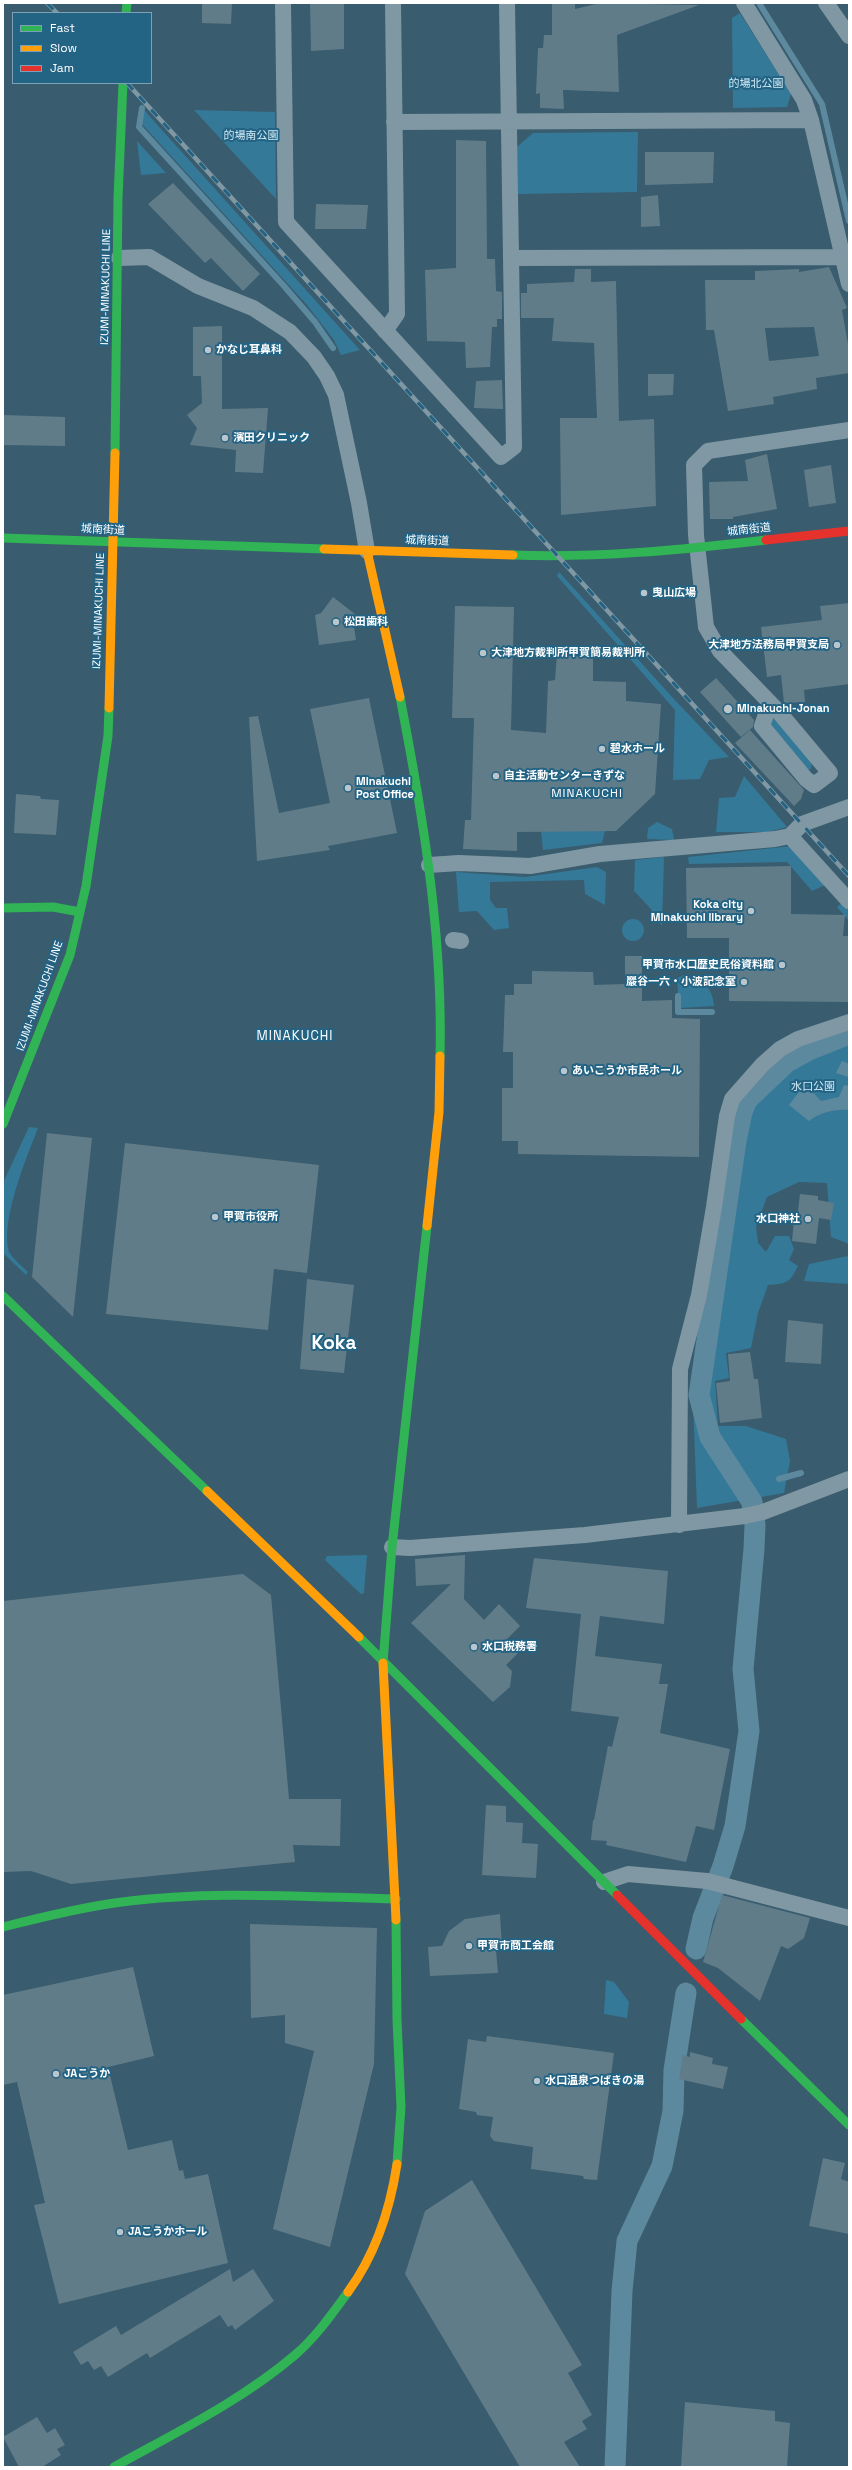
<!DOCTYPE html>
<meta charset="utf-8">
<style>
body{margin:0}
#map{position:relative;width:852px;height:2470px;overflow:hidden;background:#395c6e;font-family:"Space Grotesk",sans-serif}
canvas{display:block}
.frame{position:absolute;inset:0;border:4px solid #fff;pointer-events:none}
.legend{position:absolute;left:12px;top:12px;width:140px;height:72px;box-sizing:border-box;background:#236384;border:1px solid #7ba1b5;margin:0;padding:5px 7px;list-style:none;font-size:12px;color:#fff}
.legend li{display:flex;align-items:center;gap:8px;height:20px}
.legend b{width:20px;border:1px solid #7ba1b5}
</style>
<div id="map">
<canvas width="852" height="2470"></canvas>
<div class="frame"></div>
<ul class="legend">
<li><b style="height:5px;background:#30b455"></b>Fast</li>
<li><b style="height:5px;background:#ff9f0a"></b>Slow</li>
<li><b style="height:5px;background:#e5322d"></b>Jam</li>
</ul>
</div>
<script>
const ctx = document.querySelector('canvas').getContext('2d');
ctx.lineJoin = 'round';
function fillPath(path, color) {
  ctx.fillStyle = color;
  ctx.fill(path, 'evenodd');
}
function stroke(path, color, width, dash) {
  ctx.strokeStyle = color;
  ctx.lineWidth = width;
  ctx.lineCap = dash ? 'butt' : 'round';
  ctx.setLineDash(dash || []);
  ctx.stroke(path);
}
function write(font, color, halo, rows, align = 'center') {
  ctx.font = font + ' "Space Grotesk","Noto Sans JP",sans-serif';
  ctx.lineWidth = 4;
  ctx.setLineDash([]);
  ctx.textBaseline = 'middle';
  ctx.strokeStyle = halo;
  ctx.fillStyle = color;
  for (const [text, x, y, turn = 0] of rows) {
    ctx.save();
    ctx.translate(x, y);
    ctx.rotate((+turn || 0) * Math.PI / 180);
    ctx.textAlign = isNaN(turn) ? turn : align;
    if (halo) ctx.strokeText(text, 0, 0);
    ctx.fillText(text, 0, 0);
    ctx.restore();
  }
}
fillPath(new Path2D(`
 M 740,13 L 791,94 L 787,107 L 733,108 L 732,18 Z
 M 144,110 L 360,350 L 341,355 L 334,340 L 307,305 L 141,123 Z
 M 194,110 L 275,112 L 276,199 Z
 M 638,132 L 637,192 L 518,194 L 517,147 L 533,133 Z
 M 137,141 L 166,173 L 141,175 Z
 M 559,572 L 673,698 L 729,757 L 709,760 L 700,779 L 673,780 L 675,710 L 557,576 Z
 M 772,716 L 812,762 L 811,769 L 805,771 L 767,725 Z
 M 744,776 L 787,827 L 768,832 L 716,832 L 719,798 L 735,797 Z
 M 657,822 L 672,829 L 674,840 L 647,839 L 648,828 Z
 M 541,831 L 605,831 L 602,843 L 543,850 Z
 M 792,846 L 825,885 L 812,891 L 787,862 L 689,864 L 688,857 Z
 M 664,857 L 662,926 L 650,908 L 634,891 L 635,860 Z
 M 597,867 L 606,872 L 605,905 L 585,894 L 584,880 L 490,882 L 490,900 L 496,908 L 507,908 L 509,928 L 494,930 L 477,911 L 459,912 L 456,872 L 525,877 Z
 M 843,902 L 849,909 L 849,921 L 837,907 Z
 M622 930a11 11 0 1 1 22 0a11 11 0 1 1-22 0Z
 M 684,975 C 702,979 712,986 714,1006 L 679,1008 L 677,978 Z
 M 849,1026 L 849,1246 L 847,1243 L 831,1237 L 827,1183 L 799,1182 L 767,1197 L 756,1226 L 758,1243 L 766,1252 L 775,1236 L 789,1236 L 794,1249 L 789,1260 L 798,1266 C 790,1283 786,1284 768,1285 L 758,1313 L 751,1348 L 726,1353 L 729,1378 L 715,1381 L 718,1426 L 746,1426 L 786,1439 L 790,1461 L 784,1493 L 697,1508 L 693,1402 L 720,1221 L 727,1152 L 742,1098 L 790,1054 Z
 M 29,1127 L 38,1128 C 26,1159 0,1221 9,1252 C 13,1259 22,1266 28,1272 L 26,1275 L 3,1253 L 3,1183 Z
 M 849,1254 L 849,1284 L 804,1281 L 809,1264 L 848,1256 Z
 M 367,1555 L 364,1593 L 361,1594 L 325,1560 L 327,1556 Z
 M 606,1980 L 614,1982 L 629,2002 L 627,2018 L 604,2014 Z`), '#357999');
fillPath(new Path2D(`
 M 842,1061 L 849,1064 L 849,1077 L 836,1073 Z
 M 805,1084 L 821,1101 L 839,1097 L 844,1085 L 849,1086 L 849,1110 C 834,1109 821,1112 809,1121 L 789,1105 Z`), '#5d899e');
stroke(new Path2D(`
 M 759,3 L 822,104 L 849,221
 M 142,108 L 139,127 L 284,286 L 315,322 L 333,348
 M 678,996 L 678,1012 L 712,1012
 M 779,1479 L 801,1473
 M 742,1486 L 747,1484`), '#5d899e', 6);
stroke(new Path2D(`
 M 696,1949 L 703,1918 L 723,1866 L 735,1826 L 749,1731 L 743,1669 L 754,1549 L 755,1525 L 752,1502 L 710,1437 L 699,1395 L 736,1141 L 742,1112 L 747,1100 L 787,1062 L 809,1050 L 849,1034
 M 615,2467 L 622,2291 L 627,2241 L 662,2166 L 673,2111 L 674,2070 L 686,1993`), '#5d899e', 21);
fillPath(new Path2D(`
 M 202,3 L 232,3 L 231,24 L 202,23 Z
 M 310,3 L 344,3 L 344,49 L 311,51 Z
 M 575,3 L 575,9 L 600,3 L 699,5 L 617,35 L 619,92 L 563,90 L 564,109 L 540,108 L 540,93 L 536,94 L 538,48 L 543,48 L 544,35 L 552,35 L 552,4 Z
 M 456,140 L 486,141 L 487,259 L 495,259 L 496,291 L 502,292 L 502,319 L 497,319 L 497,327 L 492,327 L 490,367 L 466,368 L 465,342 L 427,341 L 425,270 L 456,268 Z
 M 645,152 L 714,152 L 713,183 L 645,185 Z
 M 173,183 L 260,274 L 243,291 L 211,258 L 205,263 L 148,204 Z
 M 658,195 L 660,226 L 641,227 L 641,197 Z
 M 316,204 L 368,205 L 366,229 L 315,229 Z
 M 829,267 L 847,308 L 842,310 L 849,350 L 849,373 L 816,378 L 817,389 L 773,397 L 774,404 L 728,411 L 714,330 L 706,330 L 705,280 L 755,280 L 755,271 L 799,269 L 799,272 ZM 814,327 L 819,356 L 769,361 L 765,328 Z
 M 575,269 L 591,269 L 591,282 L 616,281 L 619,421 L 654,419 L 656,506 L 561,515 L 560,418 L 597,418 L 594,343 L 552,341 L 554,318 L 521,318 L 521,293 L 527,293 L 527,284 L 574,282 Z
 M 222,326 L 222,409 L 268,408 L 263,473 L 235,472 L 236,450 L 190,445 L 197,428 L 187,415 L 202,403 L 201,376 L 193,376 L 193,327 Z
 M 648,374 L 674,374 L 673,395 L 648,396 Z
 M 502,380 L 503,409 L 474,408 L 476,381 Z
 M 3,415 L 65,417 L 65,446 L 3,445 Z
 M 767,454 L 777,509 L 733,517 L 733,519 L 710,519 L 709,482 L 748,481 L 745,460 Z
 M 831,465 L 836,503 L 809,507 L 804,470 Z
 M 333,597 L 360,618 L 354,627 L 356,640 L 319,645 L 315,615 L 321,613 Z
 M 849,603 L 849,684 L 804,690 L 805,702 L 784,703 L 781,675 L 767,677 L 761,627 L 822,620 L 820,606 Z
 M 455,606 L 514,607 L 511,730 L 546,733 L 548,681 L 555,680 L 557,654 L 593,655 L 593,681 L 626,682 L 626,701 L 661,704 L 655,794 L 616,831 L 517,832 L 517,851 L 463,849 L 465,820 L 471,820 L 474,718 L 452,718 Z
 M 716,678 L 754,720 L 753,727 L 741,737 L 700,692 Z
 M 369,698 L 397,833 L 328,846 L 330,850 L 257,861 L 249,717 L 258,716 L 279,813 L 330,803 L 310,709 Z
 M 750,730 L 804,790 L 801,799 L 794,806 L 735,743 Z
 M 16,794 L 40,796 L 41,799 L 59,800 L 56,835 L 14,833 Z
 M 791,866 L 791,914 L 845,915 L 843,936 L 849,936 L 849,1002 L 729,1001 L 729,938 L 687,938 L 686,868 Z
 M 625,956 L 642,956 L 642,1001 L 672,1000 L 672,1018 L 700,1019 L 699,1157 L 518,1154 L 518,1141 L 502,1141 L 502,1088 L 513,1088 L 513,1052 L 503,1052 L 505,995 L 514,995 L 514,984 L 532,984 L 532,971 L 593,972 L 594,985 L 625,984 Z
 M 47,1133 L 92,1138 L 73,1317 L 32,1277 Z
 M 125,1143 L 319,1165 L 307,1273 L 274,1269 L 268,1330 L 106,1314 Z
 M 800,1194 L 818,1196 L 818,1200 L 834,1203 L 831,1220 L 819,1218 L 816,1244 L 792,1241 L 794,1220 L 797,1220 Z
 M 307,1279 L 354,1285 L 344,1373 L 300,1369 Z
 M 788,1320 L 823,1324 L 821,1364 L 785,1362 Z
 M 750,1352 L 754,1379 L 758,1379 L 762,1418 L 720,1423 L 716,1383 L 730,1381 L 728,1354 Z
 M 465,1555 L 464,1599 L 484,1620 L 499,1604 L 520,1626 L 505,1641 L 518,1653 L 506,1665 L 512,1671 L 510,1687 L 493,1702 L 411,1623 L 451,1584 L 416,1586 L 415,1559 Z
 M 534,1558 L 668,1571 L 664,1624 L 600,1616 L 595,1656 L 662,1664 L 659,1684 L 668,1684 L 660,1733 L 730,1749 L 714,1830 L 696,1826 L 686,1862 L 606,1845 L 607,1841 L 591,1840 L 593,1820 L 594,1820 L 608,1746 L 612,1747 L 619,1717 L 571,1711 L 581,1614 L 526,1608 Z
 M 243,1574 L 271,1595 L 289,1799 L 341,1799 L 340,1846 L 293,1845 L 295,1862 L 71,1884 L 31,1871 L 3,1872 L 3,1601 Z
 M 486,1805 L 506,1806 L 506,1822 L 523,1823 L 522,1843 L 538,1844 L 536,1878 L 482,1875 Z
 M 722,1895 L 810,1918 L 804,1938 L 788,1949 L 781,1946 L 760,2001 L 718,1968 L 703,1962 Z
 M 500,1914 L 502,1948 L 496,1950 L 498,1973 L 430,1976 L 428,1947 L 442,1946 L 449,1931 L 465,1919 Z
 M 250,1924 L 377,1928 L 374,2064 L 330,2247 L 273,2229 L 314,2051 L 285,2043 L 285,2015 L 251,2018 Z
 M 133,1967 L 154,2056 L 108,2067 L 128,2150 L 172,2140 L 179,2171 L 183,2170 L 185,2179 L 208,2174 L 228,2263 L 59,2304 L 34,2205 L 45,2203 L 17,2082 L 3,2085 L 3,1995 Z
 M 487,2036 L 614,2053 L 597,2180 L 584,2179 L 583,2176 L 531,2169 L 533,2147 L 494,2141 L 490,2136 L 493,2117 L 477,2115 L 476,2112 L 459,2109 L 468,2039 L 486,2042 Z
 M 690,2052 L 713,2058 L 712,2064 L 728,2067 L 723,2089 L 679,2079 L 683,2055 L 690,2057 Z
 M 823,2158 L 845,2163 L 841,2179 L 849,2182 L 849,2234 L 809,2226 Z
 M 472,2180 L 582,2365 L 568,2373 L 592,2415 L 582,2421 L 587,2429 L 564,2442 L 580,2467 L 520,2467 L 405,2274 L 425,2211 Z
 M 230,2269 L 233,2282 L 253,2269 L 274,2301 L 235,2330 L 232,2325 L 228,2327 L 220,2315 L 150,2358 L 147,2353 L 108,2377 L 101,2366 L 94,2370 L 88,2361 L 81,2365 L 73,2352 L 116,2326 L 121,2335 Z
 M 685,2402 L 775,2411 L 775,2421 L 790,2423 L 787,2467 L 681,2467 Z
 M 37,2417 L 47,2433 L 55,2428 L 65,2445 L 57,2449 L 61,2455 L 42,2467 L 19,2467 L 3,2437 Z`), '#617c89');
stroke(new Path2D(`
 M 283,3 L 286,222 L 501,457 L 514,447 L 507,3
 M 744,3 L 804,100 L 811,120 L 849,284
 M 826,3 L 849,36
 M 394,122 L 811,120
 M 119,258 L 149,257 L 198,286 L 253,308 L 290,332 L 314,357 L 327,376 L 336,395 L 359,503 L 367,551
 M 511,258 L 843,257
 M 385,331 L 397,314 L 393,3
 M 770,703 L 762,726 L 806,779 L 814,785 L 830,773 L 778,711 L 720,651 L 706,627 L 696,535 L 694,465 L 708,451 L 849,430
 M 790,836 L 849,901
 M 429,865 L 459,863 L 530,866 L 600,854 L 775,839 L 790,836 L 802,824 L 849,807
 M 453,940 L 461,941
 M 679,1525 L 680,1369 L 699,1295 L 714,1207 L 727,1116 L 732,1099 L 762,1065 L 780,1049 L 798,1039 L 849,1022
 M 392,1547 L 410,1548 L 585,1535 L 745,1516 L 763,1512 L 849,1479
 M 604,1882 L 628,1874 L 707,1881 L 849,1918`), '#8098a4', 16);
stroke(new Path2D(`
 M 126,13 L 127,3
 M 115,453 L 118,198 L 123,83
 M 3,538 L 324,549
 M 513,555 C 597,558 682,550 766,540
 M 400,697 C 423,816 443,935 440,1056
 M 3,908 L 53,907 L 80,912
 M 3,1124 L 70,955 L 86,886 L 108,736 L 109,708
 M 3,1296 L 207,1491
 M 359,1637 L 617,1895
 M 383,1663 L 392,1547 L 427,1226
 M 396,1920 L 397,2020 L 401,2107 L 397,2164
 M 3,1927 C 42,1917 82,1907 122,1902 C 212,1890 305,1897 396,1899
 M 741,2019 L 849,2125
 M 114,2467 C 175,2433 241,2401 295,2355 C 316,2337 332,2314 348,2292`), '#30b455', 9);
stroke(new Path2D(`
 M 324,549 L 513,555
 M 367,551 L 400,697
 M 109,708 L 115,453
 M 427,1226 L 439,1112 L 440,1056
 M 207,1491 L 359,1637
 M 383,1663 L 396,1920
 M 348,2292 C 375,2255 390,2210 397,2164`), '#ff9f0a', 9);
stroke(new Path2D(`
 M 766,540 L 849,531
 M 617,1895 L 741,2019`), '#e5322d', 9);
const rail = new Path2D(`
 M 47,3 L 57,13
 M 127,83 L 849,876`);
stroke(rail, '#8098a3', 4.5);
stroke(rail, '#236384', 3, [9]);
for (const [x, y, r, color] of [
 [208,350,4,"#bac6cc"],
 [225,438,4,"#bac6cc"],
 [644,593,4,"#bac6cc"],
 [336,622,4,"#bac6cc"],
 [837,645,4,"#bac6cc"],
 [483,653,4,"#bac6cc"],
 [728,709,5,"#bac6cc"],
 [602,749,4,"#bac6cc"],
 [496,776,4,"#bac6cc"],
 [348,788,4,"#bac6cc"],
 [751,911,4,"#bac6cc"],
 [782,965,4,"#bac6cc"],
 [744,982,4,"#bac6cc"],
 [564,1071,4,"#bac6cc"],
 [215,1217,4,"#bac6cc"],
 [808,1219,4,"#bac6cc"],
 [474,1647,4,"#bac6cc"],
 [469,1946,4,"#bac6cc"],
 [56,2074,4,"#bac6cc"],
 [537,2081,4,"#bac6cc"],
 [120,2232,4,"#bac6cc"]
]) {
  const dot = new Path2D();
  dot.arc(x, y, r, 0, 2 * Math.PI);
  ctx.fillStyle = color;
  ctx.fill(dot);
  stroke(dot, '#236384', 1.5);
}
write('11px', '#d0eaf6', '#236384', [
 ["的場北公園",756,84],
 ["的場南公園",251,136],
 ["水口公園",813,1087]
]);
write('11px', '#fff', '#236384', [
 ["IZUMI-MINAKUCHI LINE",106,287,-89],
 ["城南街道",103,530,3],
 ["城南街道",749,530,-6],
 ["城南街道",427,541,2],
 ["IZUMI-MINAKUCHI LINE",99,611,-88],
 ["IZUMI-MINAKUCHI LINE",40,996,-70]
]);
write('bold 11px', '#fff', '#236384', [
 ["かなじ耳鼻科",216,350],
 ["濱田クリニック",233,438],
 ["曳山広場",652,593],
 ["松田歯科",344,622],
 ["大津地方法務局甲賀支局",829,645,"right"],
 ["大津地方裁判所甲賀簡易裁判所",491,653],
 ["Minakuchi-Jonan",737,709],
 ["碧水ホール",610,749],
 ["自主活動センターきずな",504,776],
 ["Minakuchi",356,782],
 ["Post Office",356,795],
 ["Koka city",743,905,"right"],
 ["Minakuchi library",743,918,"right"],
 ["甲賀市水口歴史民俗資料館",774,965,"right"],
 ["巖谷一六・小波記念室",736,982,"right"],
 ["あいこうか市民ホール",572,1071],
 ["甲賀市役所",223,1217],
 ["水口神社",800,1219,"right"],
 ["水口税務署",482,1647],
 ["甲賀市商工会館",477,1946],
 ["JAこうか",64,2074],
 ["水口温泉つばきの湯",545,2081],
 ["JAこうかホール",128,2232]
], 'left');
ctx.letterSpacing = '1px';
write('12px', '#fff', '#236384', [
 ["MINAKUCHI",587,794]
]);
ctx.letterSpacing = '0px';
ctx.letterSpacing = '1px';
write('13px', '#fff', '#236384', [
 ["MINAKUCHI",295,1036]
]);
ctx.letterSpacing = '0px';
write('bold 19px', '#fff', '#236384', [
 ["Koka",334,1344]
]);
</script>
